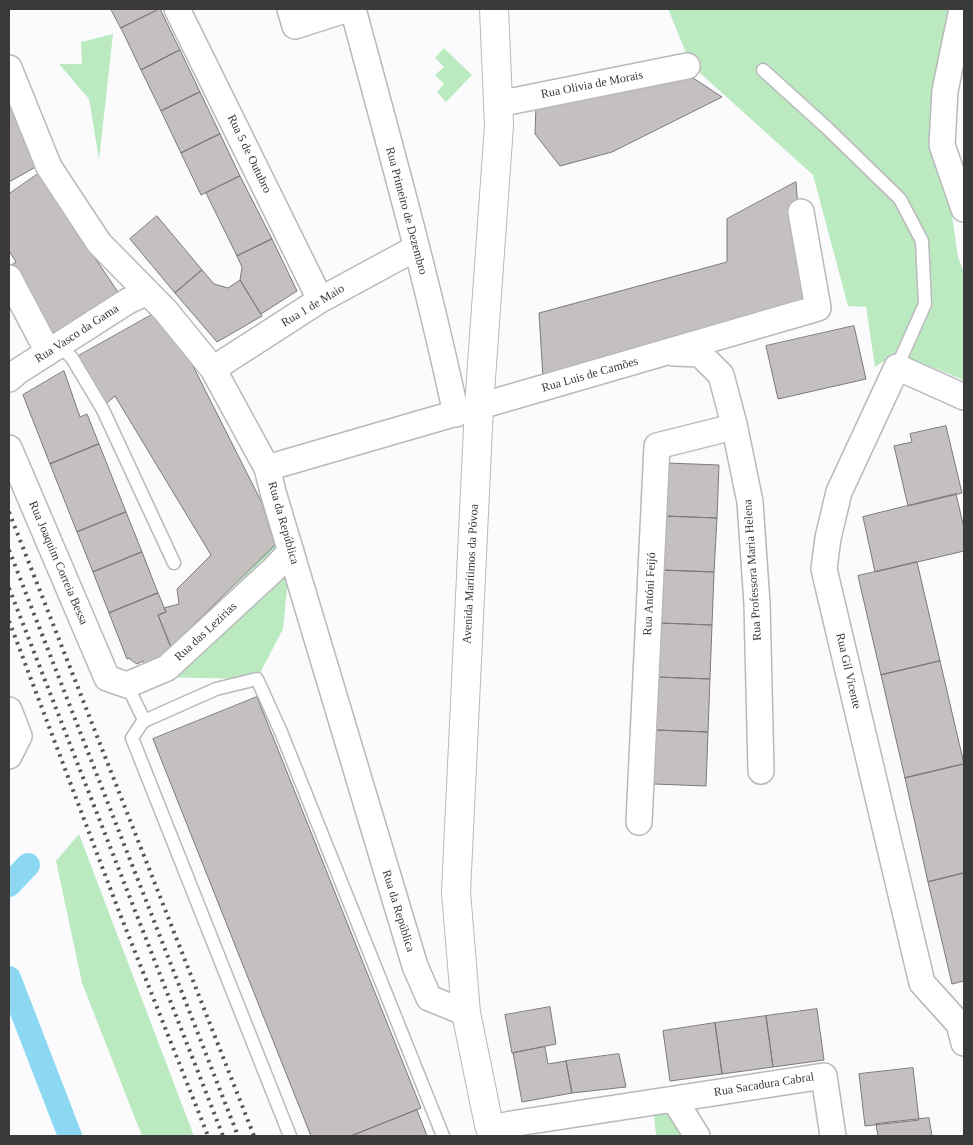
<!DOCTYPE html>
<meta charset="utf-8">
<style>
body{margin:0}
#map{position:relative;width:973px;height:1145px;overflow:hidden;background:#fbfbfe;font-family:Georgia,serif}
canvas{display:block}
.frame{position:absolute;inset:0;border:10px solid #3a3a3b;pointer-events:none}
</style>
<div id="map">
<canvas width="973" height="1145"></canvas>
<div class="frame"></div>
</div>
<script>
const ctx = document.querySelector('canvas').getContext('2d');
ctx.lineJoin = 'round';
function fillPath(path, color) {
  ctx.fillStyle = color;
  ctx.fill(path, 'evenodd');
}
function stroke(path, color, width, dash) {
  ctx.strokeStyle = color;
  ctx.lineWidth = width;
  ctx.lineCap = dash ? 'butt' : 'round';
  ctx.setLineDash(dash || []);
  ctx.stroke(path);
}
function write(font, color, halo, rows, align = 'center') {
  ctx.font = font + ' Georgia,serif';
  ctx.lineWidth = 5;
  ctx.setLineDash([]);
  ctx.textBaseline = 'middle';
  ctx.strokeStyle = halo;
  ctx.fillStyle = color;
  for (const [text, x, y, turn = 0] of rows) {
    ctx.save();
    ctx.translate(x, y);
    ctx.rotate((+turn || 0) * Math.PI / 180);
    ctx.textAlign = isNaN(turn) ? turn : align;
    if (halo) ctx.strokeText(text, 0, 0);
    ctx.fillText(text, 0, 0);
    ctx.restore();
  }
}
fillPath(new Path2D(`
 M 668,9 L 959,9 L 942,145 L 958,257 L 964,272 L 964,380 L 896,353 L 875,367 L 866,307 L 848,306 L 813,175 L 691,65 Z
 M 113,34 L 99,160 L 89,99 L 59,64 L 82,64 L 81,42 Z
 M 444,48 L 472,75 L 446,102 L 437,92 L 444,84 L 435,75 L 444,67 L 435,58 Z
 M 275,545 L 291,551 L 283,629 L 257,679 L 144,677 Z
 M 79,834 L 194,1136 L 142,1136 L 82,983 L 56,861 Z
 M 674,1099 L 685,1136 L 656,1136 L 654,1114 Z`), '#bceac0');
stroke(new Path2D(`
 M 9,885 L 28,865
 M 9,978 L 70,1136`), '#8cd8f3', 24);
const building = new Path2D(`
 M 111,9 L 157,9 L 157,10 L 121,28 Z
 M 160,9 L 180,50 L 141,70 L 121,28 Z
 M 180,50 L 200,92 L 161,111 L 141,70 Z
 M 687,74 L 722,97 L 612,152 L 560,166 L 535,134 L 536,106 Z
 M 9,85 L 41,164 L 9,182 Z
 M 200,92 L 220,134 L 181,153 L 161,111 Z
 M 220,134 L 240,176 L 201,195 L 181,153 Z
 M 38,174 L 118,292 L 92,314 L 51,336 L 10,266 L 16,262 L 9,251 L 9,194 Z
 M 240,176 L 272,239 L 237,256 L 206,193 Z
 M 796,182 L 805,303 L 543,378 L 539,313 L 727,262 L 727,219 Z
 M 157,216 L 202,270 L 175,293 L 130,239 Z
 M 272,239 L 297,291 L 261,314 L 240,280 L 242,267 L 237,256 Z
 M 202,270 L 214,284 L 228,288 L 240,280 L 262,316 L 217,342 L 175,293 Z
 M 157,312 L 188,356 L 262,503 L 275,545 L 171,647 L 158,615 L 166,612 L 164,608 L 179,604 L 177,589 L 211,555 L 115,396 L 101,408 L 73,359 Z
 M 854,326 L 866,379 L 778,399 L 766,346 Z
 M 64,371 L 80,417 L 87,414 L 99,444 L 50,464 L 23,395 Z
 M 946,426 L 962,493 L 908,506 L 894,446 L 912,442 L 910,434 Z
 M 99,444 L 126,512 L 77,532 L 50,464 Z
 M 667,463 L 719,465 L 717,518 L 664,516 Z
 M 956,494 L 964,528 L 964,551 L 875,572 L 863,517 Z
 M 126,512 L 142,552 L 93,572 L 77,532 Z
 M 664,516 L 717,518 L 714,572 L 662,570 Z
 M 142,552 L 158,593 L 109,613 L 93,572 Z
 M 917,562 L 940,661 L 881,675 L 858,576 Z
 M 662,570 L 714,572 L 712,625 L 660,623 Z
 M 158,593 L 166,612 L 158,615 L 173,653 L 145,665 L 143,661 L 137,664 L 131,660 L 130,658 L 127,659 L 109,613 Z
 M 660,623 L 712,625 L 710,679 L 658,677 Z
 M 940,661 L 964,764 L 905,778 L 881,675 Z
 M 658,677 L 710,679 L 708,732 L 656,730 Z
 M 257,697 L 421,1108 L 351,1136 L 311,1136 L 153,739 Z
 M 656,730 L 708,732 L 706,786 L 654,784 Z
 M 964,764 L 964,873 L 928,882 L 905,778 Z
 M 964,873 L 964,981 L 952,984 L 928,882 Z
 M 550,1007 L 556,1044 L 512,1053 L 505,1015 Z
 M 817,1009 L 824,1060 L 773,1067 L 766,1016 Z
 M 766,1016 L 773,1067 L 722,1074 L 715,1023 Z
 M 715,1023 L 722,1074 L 670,1081 L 663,1031 Z
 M 545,1047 L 548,1064 L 566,1061 L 572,1093 L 522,1102 L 513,1053 Z
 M 619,1054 L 626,1087 L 572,1093 L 566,1061 Z
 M 913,1068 L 919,1120 L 865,1126 L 859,1074 Z
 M 417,1110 L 427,1136 L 351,1136 Z
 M 929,1118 L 932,1136 L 878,1136 L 876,1124 Z`);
fillPath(building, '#c3c0bf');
stroke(building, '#7c7a79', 1);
const lane = new Path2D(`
 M 763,70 L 827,128 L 900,199 L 922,241 L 925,304 L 897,367
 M 59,345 L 72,358 L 103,410 L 174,563
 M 127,685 L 144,720
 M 290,1136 L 132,738 L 144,720 L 144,721 L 216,689 L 257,679 L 281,732 L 443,1136`);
const street = new Path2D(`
 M 177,9 L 313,285 L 320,300
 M 290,9 L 295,26 L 348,9
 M 353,9 C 389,143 427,278 456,414
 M 962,9 L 945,91 L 942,145 L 964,209
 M 9,68 L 49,167 L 99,243 L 165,310 L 213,369 L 267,468 L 273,492 L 415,966 L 429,998 L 466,1013
 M 498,104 L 687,66
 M 9,278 L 48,352
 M 674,353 L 700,354 L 721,375 L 734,424 L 750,502 L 757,604 L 761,771
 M 213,369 L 320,300 L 416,248
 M 9,379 L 17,372 L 128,301 L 147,292
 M 964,397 L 897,367 L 839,492 L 828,538 L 824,569 L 922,983 L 959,1024 L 964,1043
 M 9,448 L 107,678 L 127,685 L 167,668 L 273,570 L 291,551
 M 267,468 L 818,308 L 801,212
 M 9,710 L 19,736 L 9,756
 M 639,822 L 657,446 L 721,430 L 734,424
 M 674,1099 L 697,1136
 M 489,1125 L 503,1126 L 511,1124 L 824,1076 L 833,1136`);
const primary = new Path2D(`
 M 493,1136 L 489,1125 L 466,1013 L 456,892 L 479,407 L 499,125 L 494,9`);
stroke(lane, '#b9b9bc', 15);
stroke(street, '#b9b9bc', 28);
stroke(primary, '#b9b9bc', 30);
stroke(lane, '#fff', 12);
stroke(street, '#fff', 25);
stroke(primary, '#fff', 28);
stroke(new Path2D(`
 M 9,512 L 254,1136
 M 9,550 L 238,1136
 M 9,588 L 223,1136
 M 9,621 L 118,909 L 208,1136`), '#565658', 4, [2.5, 5]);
write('12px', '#3a3a3b', '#fff', [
 ["Rua Olivia de Morais",592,85,-11],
 ["Rua 5 de Outubro",249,154,64],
 ["Rua Primeiro de Dezembro",406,211,75],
 ["Rua 1 de Maio",313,306,-31],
 ["Rua Vasco da Gama",77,334,-33],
 ["Rua Luis de Camões",590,375,-16],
 ["Rua da República",283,523,74],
 ["Rua Joaquim Correia Bessa",58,563,67],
 ["Rua Professora Maria Helena",753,570,-94],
 ["Avenida Marítimos da Póvoa",471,574,-87],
 ["Rua Antóni Feijó",650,594,-87],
 ["Rua das Lezirias",206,632,-43],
 ["Rua Gil Vicente",848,671,77],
 ["Rua da República",398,911,73],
 ["Rua Sacadura Cabral",764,1085,-9]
]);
</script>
